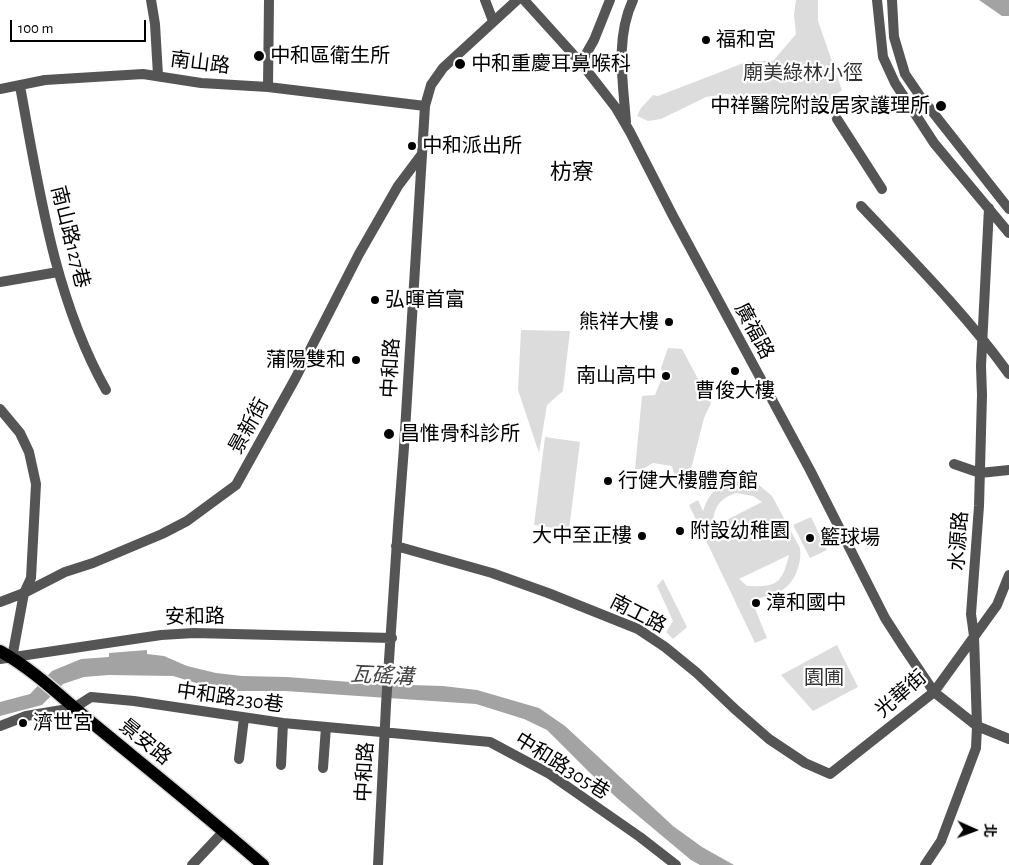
<!DOCTYPE html>
<meta charset="utf-8">
<style>
body{margin:0}
#map{position:relative;width:1009px;height:865px;overflow:hidden;background:#fff;font-family:"Alegreya Sans","Noto Sans TC",sans-serif}
canvas{display:block}
.north{position:absolute;left:949px;top:805px;width:50px;height:50px;-webkit-text-stroke:4px #fff;paint-order:stroke;rotate:92deg;font-size:14px;font-weight:700;line-height:20px;text-align:center;color:#000}
.north::after{content:'';display:block;margin:auto;width:18px;height:22px;background:#000;clip-path:polygon(50% 0,100% 100%,50% 72%,0 100%)}
.scale{position:absolute;left:10px;top:20px;width:136px;height:22px;box-sizing:border-box;border:2px solid #000;border-top:0;padding-left:6px;font-size:15px;line-height:18px;white-space:nowrap;color:#000;-webkit-text-stroke:4px #fff;paint-order:stroke}
</style>
<div id="map">
<canvas width="1009" height="865"></canvas>
<div class="north">北</div>
<div class="scale">100 m</div>
</div>
<script>
const ctx = document.querySelector('canvas').getContext('2d');
ctx.lineJoin = 'round';
function fillPath(path, color) {
  ctx.fillStyle = color;
  ctx.fill(path, 'evenodd');
}
function stroke(path, color, width, dash) {
  ctx.strokeStyle = color;
  ctx.lineWidth = width;
  ctx.lineCap = dash ? 'butt' : 'round';
  ctx.setLineDash(dash || []);
  ctx.stroke(path);
}
function write(font, color, halo, rows, align = 'center') {
  ctx.font = font + ' "Alegreya Sans","Noto Sans TC",sans-serif';
  ctx.lineWidth = 4.5;
  ctx.setLineDash([]);
  ctx.textBaseline = 'middle';
  ctx.strokeStyle = halo;
  ctx.fillStyle = color;
  for (const [text, x, y, turn = 0] of rows) {
    ctx.save();
    ctx.translate(x, y);
    ctx.rotate((+turn || 0) * Math.PI / 180);
    ctx.textAlign = isNaN(turn) ? turn : align;
    if (halo) ctx.strokeText(text, 0, 0);
    ctx.fillText(text, 0, 0);
    ctx.restore();
  }
}
fillPath(new Path2D(`
 M 796,0 L 818,0 L 818,21 L 842,90 L 813,113 L 798,108 L 786,100 L 764,95 L 746,96 L 726,94 L 706,97 L 661,119 L 648,121 L 637,116 L 641,108 L 653,95 L 658,96 L 749,61 L 773,61 L 796,34 L 794,15 Z
 M 521,330 L 570,331 L 563,391 L 547,405 L 539,453 L 518,390 Z
 M 668,348 L 682,349 L 711,403 L 704,418 L 689,477 L 675,478 L 672,466 L 653,463 L 643,469 L 635,469 L 642,396 L 655,395 L 663,375 L 661,368 Z
 M 545,437 L 580,442 L 569,530 L 534,525 Z
 M 742,481 L 759,485 L 772,496 L 800,548 C 801,555 800,561 798,568 C 791,591 773,597 751,599 L 767,638 L 755,643 L 689,505 L 698,500 L 703,511 C 711,489 718,484 742,481 ZM 736,493 L 753,496 L 762,502 L 713,527 C 713,509 718,499 736,493 ZM 789,555 C 782,584 777,587 747,586 L 739,579 Z
 M 811,517 L 827,550 L 810,558 L 793,525 Z
 M 663,579 L 687,627 L 673,639 L 666,632 L 673,621 L 657,586 Z
 M 837,645 L 858,687 L 813,711 L 781,675 Z`), '#dcdcdc');
fillPath(new Path2D(`
 M 979,0 L 1009,0 L 1009,16 L 1002,16 Z
 M 147,650 L 147,654 L 164,656 L 187,666 L 216,673 L 242,676 L 287,677 L 376,684 L 443,686 L 477,690 L 539,708 L 565,726 L 673,826 L 702,847 L 734,865 L 700,865 L 691,860 L 618,799 L 589,772 L 547,730 L 524,719 L 476,704 L 285,691 L 230,691 L 206,686 L 173,676 L 109,675 L 84,677 L 63,684 L 42,705 L 0,716 L 0,702 L 30,694 L 52,671 L 81,659 L 109,657 L 109,653 Z`), '#a3a3a3');
const major = new Path2D(`
 M 0,651 C 36,671 64,700 96,726 C 152,772 208,817 263,865`);
stroke(major, '#dbdbdb', 15);
stroke(new Path2D(`
 M 151,0 L 155,24 L 158,75
 M 485,0 L 493,21
 M 524,0 L 581,63 L 616,108 L 630,132 L 673,216 L 810,470 L 885,618 L 903,646 L 934,692 L 977,726 L 1009,739
 M 877,0 L 883,57 L 895,83 L 934,143 L 1009,233
 M 892,0 L 894,37 L 905,74 L 920,96 L 1009,209
 M 581,63 L 594,40 L 610,0
 M 20,86 C 39,189 54,297 106,390
 M 268,87 L 269,0
 M 0,89 L 45,80 L 143,74 L 201,83 L 268,87 L 425,106
 M 837,119 L 882,189
 M 626,122 C 623,82 615,38 633,0
 M 861,206 C 912,260 965,313 1009,374
 M 0,282 L 58,272
 M 0,409 L 20,433 L 29,452 L 36,484 L 31,578 L 24,593 L 12,658
 M 954,464 L 980,473 L 1009,470
 M 396,546 L 492,573 L 548,593 L 638,629 L 665,647 L 697,673 L 737,711 L 769,739 L 805,763 L 830,774 L 934,692 L 997,605 L 1009,575
 M 0,602 L 24,593 L 65,572 L 93,563 L 162,534 L 187,521 L 236,485 L 295,379 L 359,254 L 398,186 L 422,154
 M 0,659 L 161,635 L 194,633 L 392,638
 M 0,726 L 26,716 L 74,708 L 91,697 L 134,701 L 283,723 L 490,742 L 548,773 L 640,837 L 676,865
 M 239,759 L 244,718
 M 281,765 L 283,723
 M 323,768 L 326,727
 M 192,865 L 224,831
 M 378,865 L 386,705 L 398,526 L 404,447 L 425,106 L 431,85 L 443,68 L 517,0
 M 925,865 L 941,841 L 976,748 L 977,726 L 974,636 L 971,614 L 979,506 L 982,395 L 981,366 L 989,208`), '#555', 10);
stroke(major, '#000', 12);
for (const [x, y, r, color] of [
 [706,40,5,"#000"],
 [259,56,6,"#000"],
 [460,64,6,"#000"],
 [941,106,6,"#000"],
 [412,146,5,"#000"],
 [375,300,5,"#000"],
 [669,322,5,"#000"],
 [356,360,5,"#000"],
 [735,371,5,"#000"],
 [666,376,5,"#000"],
 [389,434,6,"#000"],
 [608,481,5,"#000"],
 [680,531,5,"#000"],
 [642,536,5,"#000"],
 [810,538,5,"#000"],
 [756,603,5,"#000"],
 [23,723,5,"#000"]
]) {
  const dot = new Path2D();
  dot.arc(x, y, r, 0, 2 * Math.PI);
  ctx.fillStyle = color;
  ctx.fill(dot);
  stroke(dot, '#fff', 2);
}
write('20px', '#000', '#fff', [
 ["福和宮",716,40],
 ["中和區衛生所",270,56],
 ["中和重慶耳鼻喉科",471,64],
 ["中祥醫院附設居家護理所",930,106,"right"],
 ["中和派出所",422,146],
 ["弘暉首富",385,300],
 ["熊祥大樓",659,322,"right"],
 ["蒲陽雙和",346,360,"right"],
 ["南山高中",656,376,"right"],
 ["曹俊大樓",735,391,"center"],
 ["昌惟骨科診所",400,434],
 ["行健大樓體育館",618,481],
 ["附設幼稚園",690,531],
 ["大中至正樓",632,536,"right"],
 ["籃球場",820,538],
 ["漳和國中",766,603],
 ["濟世宮",33,723]
], 'left');
write('20px', '#000', '#fff', [
 ["南山路",200,63,7],
 ["南山路127巷",70,237,76],
 ["廣福路",754,331,62],
 ["中和路",391,368,-87],
 ["景新街",249,426,-61],
 ["水源路",959,541,-86],
 ["南工路",638,614,27],
 ["安和路",195,617,-1],
 ["光華街",901,694,-41],
 ["中和路230巷",230,698,8],
 ["景安路",145,742,39],
 ["中和路305巷",562,766,32],
 ["中和路",365,772,-87]
]);
write('20px', '#333', '#fff', [
 ["廟美綠林小徑",803,73],
 ["園圃",824,678]
]);
write('italic 21px', '#444', '#fff', [
 ["瓦磘溝",382,676,3]
]);
write('22px', '#000', '#fff', [
 ["枋寮",572,172]
]);
</script>
